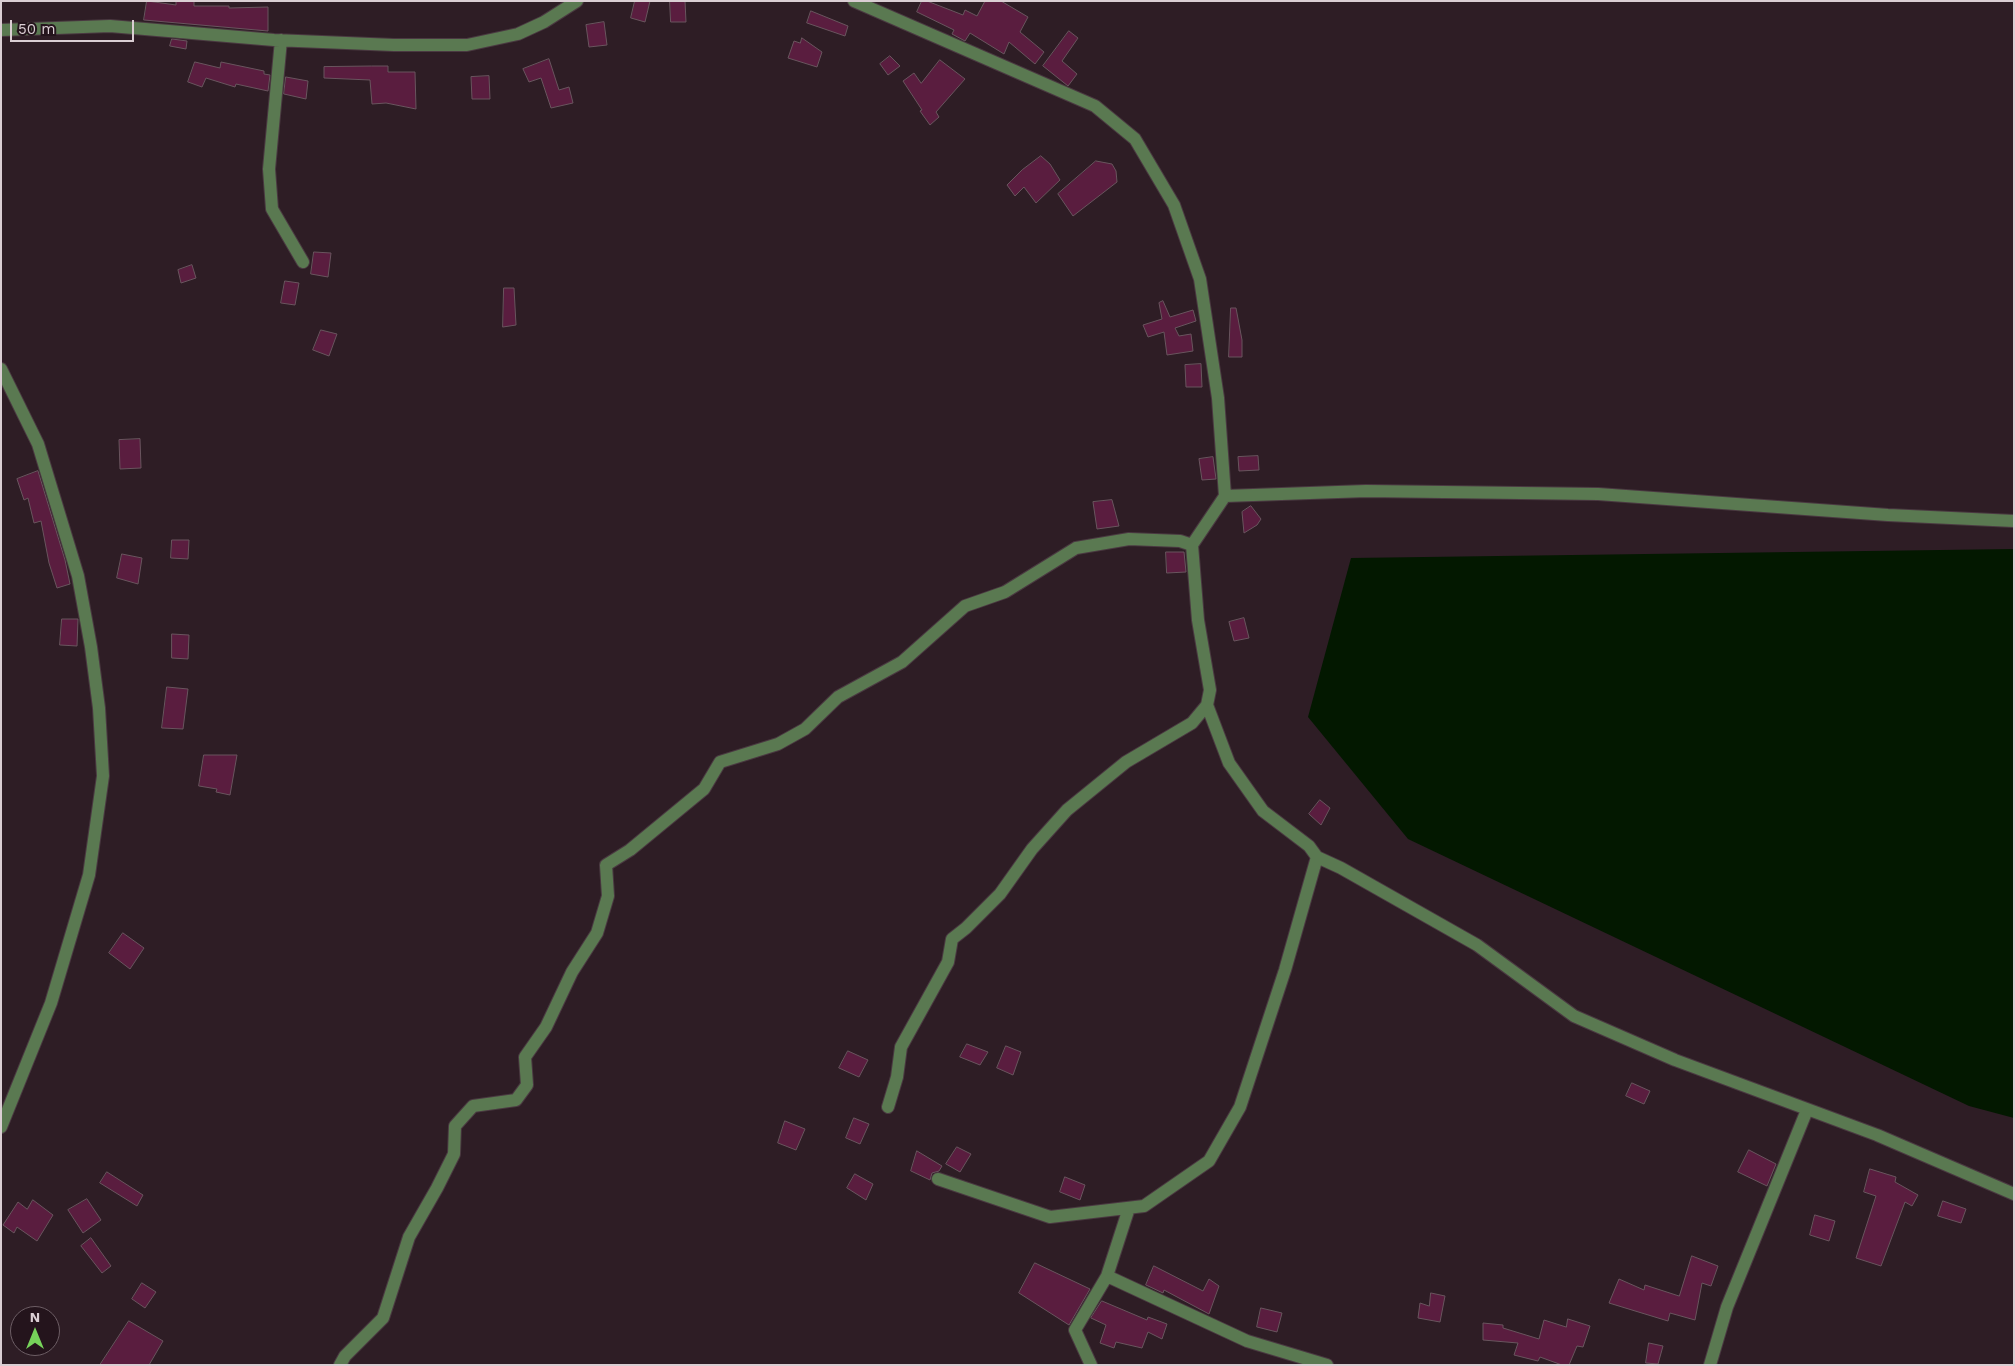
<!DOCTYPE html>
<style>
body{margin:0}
#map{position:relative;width:2015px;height:1366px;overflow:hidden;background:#2e1d25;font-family:"Work Sans",sans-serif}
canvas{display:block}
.frame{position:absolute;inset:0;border:2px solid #daced3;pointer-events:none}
.north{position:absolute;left:10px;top:1306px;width:50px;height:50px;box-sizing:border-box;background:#24141c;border:1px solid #6d5e65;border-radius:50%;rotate:0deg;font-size:14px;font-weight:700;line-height:20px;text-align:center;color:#daced3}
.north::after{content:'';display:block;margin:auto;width:18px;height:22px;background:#76d25a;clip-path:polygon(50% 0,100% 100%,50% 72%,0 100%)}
.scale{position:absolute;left:10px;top:20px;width:124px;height:22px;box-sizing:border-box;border:2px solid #daced3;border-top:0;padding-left:6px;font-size:15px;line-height:18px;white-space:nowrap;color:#daced3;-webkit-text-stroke:4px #24141c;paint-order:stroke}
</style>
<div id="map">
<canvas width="2015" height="1366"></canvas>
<div class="frame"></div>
<div class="north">N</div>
<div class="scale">50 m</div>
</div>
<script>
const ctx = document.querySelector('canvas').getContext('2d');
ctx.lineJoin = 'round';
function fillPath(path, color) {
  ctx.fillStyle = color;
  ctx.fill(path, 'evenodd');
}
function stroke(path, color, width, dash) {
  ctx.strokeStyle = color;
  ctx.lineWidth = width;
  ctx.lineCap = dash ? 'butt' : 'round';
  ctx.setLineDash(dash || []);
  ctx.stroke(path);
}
fillPath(new Path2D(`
 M 2014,549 L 2014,1118 L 1969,1106 L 1408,839 L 1308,717 L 1351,558 Z`), '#031800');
const building = new Path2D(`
 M 147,1 L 176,5 L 176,1 L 194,1 L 194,6 L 229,6 L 229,8 L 268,7 L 268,31 L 144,20 Z
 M 635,1 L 650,1 L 645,22 L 631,18 Z
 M 670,1 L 685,1 L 686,22 L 671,22 Z
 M 922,1 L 927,1 L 963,15 L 965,10 L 977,16 L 985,1 L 1001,1 L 1028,17 L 1020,32 L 1044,52 L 1035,64 L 1009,42 L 1004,54 L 970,33 L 965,41 L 952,34 L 954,30 L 917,12 Z
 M 811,11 L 848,26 L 845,36 L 807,23 Z
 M 604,22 L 607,45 L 589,47 L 586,25 Z
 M 1069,31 L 1078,38 L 1062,61 L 1077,74 L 1068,86 L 1043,66 Z
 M 802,38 L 822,52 L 817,67 L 788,58 L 794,41 L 800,43 Z
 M 172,39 L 187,41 L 186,49 L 170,46 Z
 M 890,56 L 900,66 L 888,75 L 880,64 Z
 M 549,59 L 559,90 L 569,87 L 573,103 L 551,108 L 541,78 L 529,82 L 523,69 Z
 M 940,60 L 965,79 L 936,112 L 939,117 L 930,125 L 920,111 L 922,110 L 903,81 L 914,73 L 921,83 Z
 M 195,62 L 220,68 L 221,62 L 264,71 L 264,74 L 270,75 L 268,91 L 236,84 L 235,87 L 206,78 L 202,87 L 188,82 Z
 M 372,66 L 388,66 L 388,72 L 415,72 L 416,109 L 386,103 L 372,104 L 370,80 L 324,78 L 324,67 Z
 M 489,76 L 490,99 L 472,99 L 471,77 Z
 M 286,77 L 308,81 L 306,99 L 284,94 Z
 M 1041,156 L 1050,164 L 1060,180 L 1036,203 L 1024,187 L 1015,196 L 1007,185 L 1022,170 Z
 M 1096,161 L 1112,164 L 1116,171 L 1117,182 L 1073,216 L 1058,194 Z
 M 314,252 L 331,253 L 328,277 L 311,274 Z
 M 192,265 L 196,278 L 181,283 L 178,270 Z
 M 285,281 L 299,283 L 295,305 L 281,303 Z
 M 504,288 L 514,288 L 516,325 L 503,327 Z
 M 1163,301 L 1170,317 L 1193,310 L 1196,321 L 1175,328 L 1179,336 L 1191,334 L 1193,351 L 1167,355 L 1164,332 L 1148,337 L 1143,325 L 1162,319 L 1159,303 Z
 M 1231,308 L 1236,308 L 1242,340 L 1242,357 L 1229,357 Z
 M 321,330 L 337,334 L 329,356 L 313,350 Z
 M 1201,364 L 1202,387 L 1186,387 L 1185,365 Z
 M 140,439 L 141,468 L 120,469 L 119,440 Z
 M 1258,456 L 1259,470 L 1239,471 L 1238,457 Z
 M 1213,457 L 1216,479 L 1202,480 L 1199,459 Z
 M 38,471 L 65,560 L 70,584 L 57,588 L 49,563 L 41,521 L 34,523 L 28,498 L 24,500 L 17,479 Z
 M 1112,500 L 1119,526 L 1097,529 L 1093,502 Z
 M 1251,506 L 1261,519 L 1257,525 L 1244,533 L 1242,512 Z
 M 172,540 L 189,540 L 188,559 L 171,558 Z
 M 1166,552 L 1184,552 L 1186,572 L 1167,573 Z
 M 122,554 L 142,558 L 138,584 L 117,578 Z
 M 1244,618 L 1249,638 L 1234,641 L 1229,622 Z
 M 62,619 L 78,619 L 77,646 L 60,645 Z
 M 172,634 L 189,635 L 188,659 L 172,658 Z
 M 167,687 L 188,689 L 183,729 L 162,728 Z
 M 204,755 L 237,755 L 230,795 L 216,792 L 217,789 L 199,786 Z
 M 1320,800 L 1330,808 L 1321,825 L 1309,814 Z
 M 123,933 L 144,948 L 130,969 L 109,953 Z
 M 967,1044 L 988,1052 L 980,1065 L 960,1057 Z
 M 1006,1046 L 1021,1052 L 1013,1075 L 997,1068 Z
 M 848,1051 L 868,1060 L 859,1077 L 839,1068 Z
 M 1632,1083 L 1650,1091 L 1644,1104 L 1626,1096 Z
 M 854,1118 L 869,1124 L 860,1144 L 846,1138 Z
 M 785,1121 L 805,1129 L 796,1150 L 778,1143 Z
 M 957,1147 L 971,1154 L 960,1172 L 946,1164 Z
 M 1749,1150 L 1776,1164 L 1767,1186 L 1738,1172 Z
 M 917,1151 L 942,1166 L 939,1171 L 932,1173 L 930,1180 L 911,1171 Z
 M 1870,1169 L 1896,1177 L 1895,1182 L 1918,1195 L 1912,1206 L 1905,1202 L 1881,1266 L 1856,1258 L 1876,1196 L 1864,1192 Z
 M 107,1172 L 143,1195 L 137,1206 L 100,1183 Z
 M 855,1174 L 873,1184 L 866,1200 L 847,1188 Z
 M 1065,1177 L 1085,1185 L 1080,1200 L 1060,1192 Z
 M 87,1199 L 101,1220 L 83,1233 L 68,1210 Z
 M 33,1200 L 53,1215 L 37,1241 L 17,1227 L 14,1233 L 3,1225 L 18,1202 L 27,1209 Z
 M 1943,1201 L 1966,1209 L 1961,1223 L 1938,1216 Z
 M 1815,1215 L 1835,1221 L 1829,1241 L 1810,1235 Z
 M 91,1238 L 111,1266 L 102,1273 L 81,1246 Z
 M 1692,1256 L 1718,1266 L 1711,1286 L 1702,1283 L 1695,1320 L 1670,1313 L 1668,1321 L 1609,1303 L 1619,1279 L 1644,1290 L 1645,1285 L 1679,1296 Z
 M 1035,1263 L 1090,1289 L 1069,1325 L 1019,1293 Z
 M 1154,1266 L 1203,1291 L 1209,1279 L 1219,1286 L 1209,1314 L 1164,1290 L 1163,1293 L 1146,1285 Z
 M 142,1283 L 156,1292 L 145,1308 L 132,1299 Z
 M 1431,1293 L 1445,1296 L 1440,1322 L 1418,1318 L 1420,1303 L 1429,1306 Z
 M 1102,1301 L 1147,1320 L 1148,1317 L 1167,1324 L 1162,1339 L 1148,1332 L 1142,1348 L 1116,1342 L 1114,1348 L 1100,1343 L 1106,1325 L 1091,1318 Z
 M 1261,1308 L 1282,1313 L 1277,1332 L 1257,1327 Z
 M 1568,1319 L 1590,1326 L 1583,1347 L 1577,1346 L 1569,1365 L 1562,1365 L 1540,1357 L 1538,1361 L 1514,1355 L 1518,1343 L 1483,1340 L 1483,1323 L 1503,1325 L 1503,1328 L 1539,1339 L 1544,1320 L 1566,1327 Z
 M 129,1321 L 163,1341 L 149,1365 L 100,1365 Z
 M 1649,1343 L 1663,1346 L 1658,1364 L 1646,1363 Z`);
fillPath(building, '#5a1d3f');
stroke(building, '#69555e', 1);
const minor = new Path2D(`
 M 854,1 L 1095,106 L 1135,139 L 1174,205 L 1200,279 L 1218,398 L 1225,496
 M 1,30 L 110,26 L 274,40 L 394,45 L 467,45 L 518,34 L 544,22 L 577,1
 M 281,40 L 269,169 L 272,209 L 303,262
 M 1,369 L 38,444 L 78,576 L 91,647 L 99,708 L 103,776 L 89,875 L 51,1003 L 1,1127
 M 2014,521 L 1888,515 L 1598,494 L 1366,491 L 1225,496 L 1192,545 L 1198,620 L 1210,690 L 1207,705 L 1229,763 L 1263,811 L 1309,846 L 1317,857 L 1341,868 L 1477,945 L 1574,1016 L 1675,1060 L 1877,1135 L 2014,1194
 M 888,1107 L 897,1077 L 901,1047 L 948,962 L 952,939 L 966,928 L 1000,894 L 1032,849 L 1067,810 L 1126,762 L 1192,723 L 1207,705
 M 938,1179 L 1050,1217 L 1144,1206 L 1209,1161 L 1240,1107 L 1285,970 L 1317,857
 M 1129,1208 L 1107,1276 L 1247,1341 L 1327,1365
 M 340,1365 L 345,1356 L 383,1318 L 409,1237 L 437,1188 L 454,1154 L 455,1126 L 473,1106 L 516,1100 L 527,1085 L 525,1057 L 546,1027 L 572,972 L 597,933 L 608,896 L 606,865 L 630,850 L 704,789 L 720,762 L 778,744 L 805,729 L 838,697 L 902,662 L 965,606 L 1005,592 L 1076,548 L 1129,539 L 1180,541 L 1192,545
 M 1091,1365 L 1075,1330 L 1107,1276
 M 1710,1365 L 1727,1307 L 1807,1110`);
stroke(minor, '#4a3941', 14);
stroke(minor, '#5a7951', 12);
</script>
